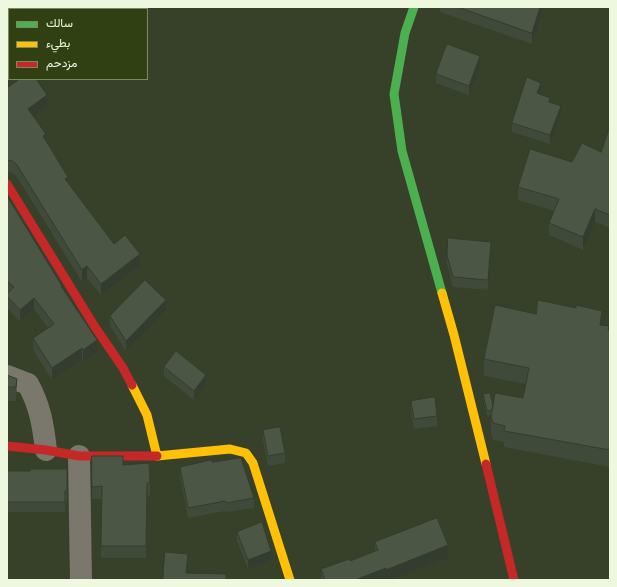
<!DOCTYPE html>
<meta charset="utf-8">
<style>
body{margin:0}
#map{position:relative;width:617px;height:587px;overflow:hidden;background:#374028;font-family:"Golos Text",Vazirmatn,sans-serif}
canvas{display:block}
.frame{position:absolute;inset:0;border:8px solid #edf8de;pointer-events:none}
.legend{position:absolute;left:8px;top:8px;width:140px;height:72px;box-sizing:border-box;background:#304012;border:1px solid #7c8a64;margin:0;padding:5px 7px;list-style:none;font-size:12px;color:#edf8de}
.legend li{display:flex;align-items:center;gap:8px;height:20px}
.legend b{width:20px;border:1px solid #7c8a64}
</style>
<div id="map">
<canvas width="617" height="587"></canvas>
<div class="frame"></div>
<ul class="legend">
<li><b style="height:5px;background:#4caf50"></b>سالك</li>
<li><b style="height:5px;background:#ffc107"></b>بطيء</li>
<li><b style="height:5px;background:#c62828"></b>مزدحم</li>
</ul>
</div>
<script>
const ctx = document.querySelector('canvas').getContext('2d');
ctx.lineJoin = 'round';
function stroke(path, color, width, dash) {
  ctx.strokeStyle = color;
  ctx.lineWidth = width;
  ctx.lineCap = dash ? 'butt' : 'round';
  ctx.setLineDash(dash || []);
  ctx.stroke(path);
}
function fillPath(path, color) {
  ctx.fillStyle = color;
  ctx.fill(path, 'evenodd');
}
stroke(new Path2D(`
 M 7,376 L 28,384 C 40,406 43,424 46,450
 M 79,456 L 81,580`), '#7a776c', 22);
stroke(new Path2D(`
 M 414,7 L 405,33 L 394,94 L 402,151 L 442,293`), '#4caf50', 9);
stroke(new Path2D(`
 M 442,293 L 454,335 L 486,464
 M 132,385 L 147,415 L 157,456
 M 157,456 L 230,449 L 246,453 L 253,463 L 290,580`), '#ffc107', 9);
stroke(new Path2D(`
 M 7,184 L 95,327 L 123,368 L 132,385
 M 7,446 L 46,450 L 79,456 L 157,456
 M 486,464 L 514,580`), '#c62828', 9);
fillPath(new Path2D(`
 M 440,7 L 543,7 L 543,11 L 532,44 L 440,12 Z
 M 480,65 L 469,95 L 436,83 L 436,74 Z
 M 7,88 L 47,107 L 34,117 L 68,183 L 114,244 L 140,266 L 101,295 L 87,278 L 82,282 L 17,177 L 13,173 L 7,172 Z
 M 541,92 L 540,94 L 550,102 L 561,115 L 550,144 L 512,132 L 512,123 Z
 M 610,126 L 610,228 L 595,222 L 583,250 L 549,235 L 549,223 L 554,211 L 518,200 L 518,187 L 572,162 L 601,152 Z
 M 7,196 L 62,288 L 97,352 L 83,362 L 82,360 L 52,380 L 33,350 L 33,338 L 48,328 L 34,309 L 20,322 L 7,308 L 7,294 L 8,293 L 7,292 Z
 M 491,252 L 488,290 L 453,287 L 447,264 L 447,255 Z
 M 166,310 L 126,351 L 110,326 L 110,316 Z
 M 536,314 L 602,325 L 610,330 L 610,467 L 504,447 L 504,442 L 493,440 L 491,433 L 491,415 L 487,416 L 483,399 L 483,394 L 493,405 L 523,398 L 526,384 L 484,376 L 484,359 Z
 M 164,367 L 206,385 L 194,400 L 164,376 Z
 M 7,375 L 17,379 L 16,401 L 7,401 Z
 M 411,401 L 437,416 L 437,426 L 414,429 L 411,411 Z
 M 263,430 L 285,453 L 285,463 L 268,466 L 263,440 Z
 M 92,456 L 123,465 L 150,483 L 150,495 L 147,496 L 146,558 L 101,558 L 102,499 L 92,499 Z
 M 212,462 L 254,498 L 254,508 L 226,512 L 225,511 L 188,518 L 180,476 L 180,467 Z
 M 67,469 L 67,501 L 65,501 L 65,512 L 7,512 L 7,471 L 30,471 Z
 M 237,532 L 271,560 L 248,569 L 237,541 Z
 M 375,542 L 448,558 L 391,580 L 321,580 L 321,569 L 350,561 L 375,551 Z`), '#404a3a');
fillPath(new Path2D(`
 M 540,7 L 543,7 L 543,11 L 532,44 L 532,33 Z
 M 480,56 L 480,65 L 469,95 L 469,86 Z
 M 541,83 L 541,92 L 537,102 L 537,93 Z
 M 47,95 L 47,107 L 28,121 L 28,109 Z
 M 561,106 L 561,115 L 550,144 L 550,135 Z
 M 46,134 L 46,146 L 43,136 Z
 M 68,177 L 68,189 L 65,179 Z
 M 595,209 L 595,222 L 583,250 L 583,237 Z
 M 491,242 L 491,252 L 488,290 L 488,280 Z
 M 140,254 L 140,266 L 101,295 L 101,284 Z
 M 87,266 L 87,278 L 82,282 L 82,270 Z
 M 34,298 L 34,309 L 20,322 L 20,310 Z
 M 166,300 L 166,310 L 126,351 L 126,341 Z
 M 602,311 L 602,327 L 600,325 Z
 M 97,340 L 97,352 L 83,362 L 83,350 Z
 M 82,348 L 82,360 L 52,380 L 52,368 Z
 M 206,375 L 206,385 L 194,400 L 194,391 Z
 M 448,545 L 448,558 L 391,580 L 386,580 L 386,570 Z
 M 271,551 L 271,560 L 248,569 L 248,560 Z
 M 188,554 L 188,565 L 187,580 L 186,573 Z
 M 386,568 L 386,580 L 355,580 Z`), '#343c30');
const building = new Path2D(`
 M 458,7 L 540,7 L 532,33 Z
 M 447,44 L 480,56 L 469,86 L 436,74 Z
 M 527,77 L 541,83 L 537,93 L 550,98 L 549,102 L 561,106 L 550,135 L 512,123 Z
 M 20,79 L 36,79 L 47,95 L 28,109 L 46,134 L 43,136 L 68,177 L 65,179 L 114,244 L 125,235 L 140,254 L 101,284 L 87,266 L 82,270 L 17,165 L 13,161 L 7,160 L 7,88 Z
 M 610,126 L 610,215 L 595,209 L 583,237 L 549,223 L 559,199 L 518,187 L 530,149 L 572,162 L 582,143 L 601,152 Z
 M 7,196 L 62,286 L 61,286 L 97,340 L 83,350 L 82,348 L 52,368 L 33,338 L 54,324 L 34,298 L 20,310 L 7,296 L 7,294 L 14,287 L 7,281 Z
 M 448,238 L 491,242 L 488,280 L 453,277 L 447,255 Z
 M 145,280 L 166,300 L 126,341 L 110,316 Z
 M 538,300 L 576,308 L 576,305 L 602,311 L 600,325 L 609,326 L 608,330 L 610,330 L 610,450 L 504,431 L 505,426 L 493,423 L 491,416 L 495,393 L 523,398 L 529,368 L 484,359 L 495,305 L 536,314 Z
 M 176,351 L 206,375 L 194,391 L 164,367 Z
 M 7,375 L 17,379 L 16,387 L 7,387 Z
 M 490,393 L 493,405 L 492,410 L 487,411 L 483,394 Z
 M 435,397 L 437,416 L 414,419 L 411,401 Z
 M 280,427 L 285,453 L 268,456 L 263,430 Z
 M 92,456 L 123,456 L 123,465 L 149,463 L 150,483 L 147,483 L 146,546 L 101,546 L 102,486 L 92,487 Z
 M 241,458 L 254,498 L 226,503 L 225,501 L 188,508 L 180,467 L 211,460 L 212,462 Z
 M 30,469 L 67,469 L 67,491 L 65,491 L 65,502 L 7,502 L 7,471 L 30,471 Z
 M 437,518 L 448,545 L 386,570 L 386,568 L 355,580 L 325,580 L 321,569 L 349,559 L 350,561 L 378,550 L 375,542 Z
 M 262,522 L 271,551 L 248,560 L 237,532 Z
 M 165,552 L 188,554 L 186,573 L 226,574 L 226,580 L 163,580 Z`);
fillPath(building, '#4b5644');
stroke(building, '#343c30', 1);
</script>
